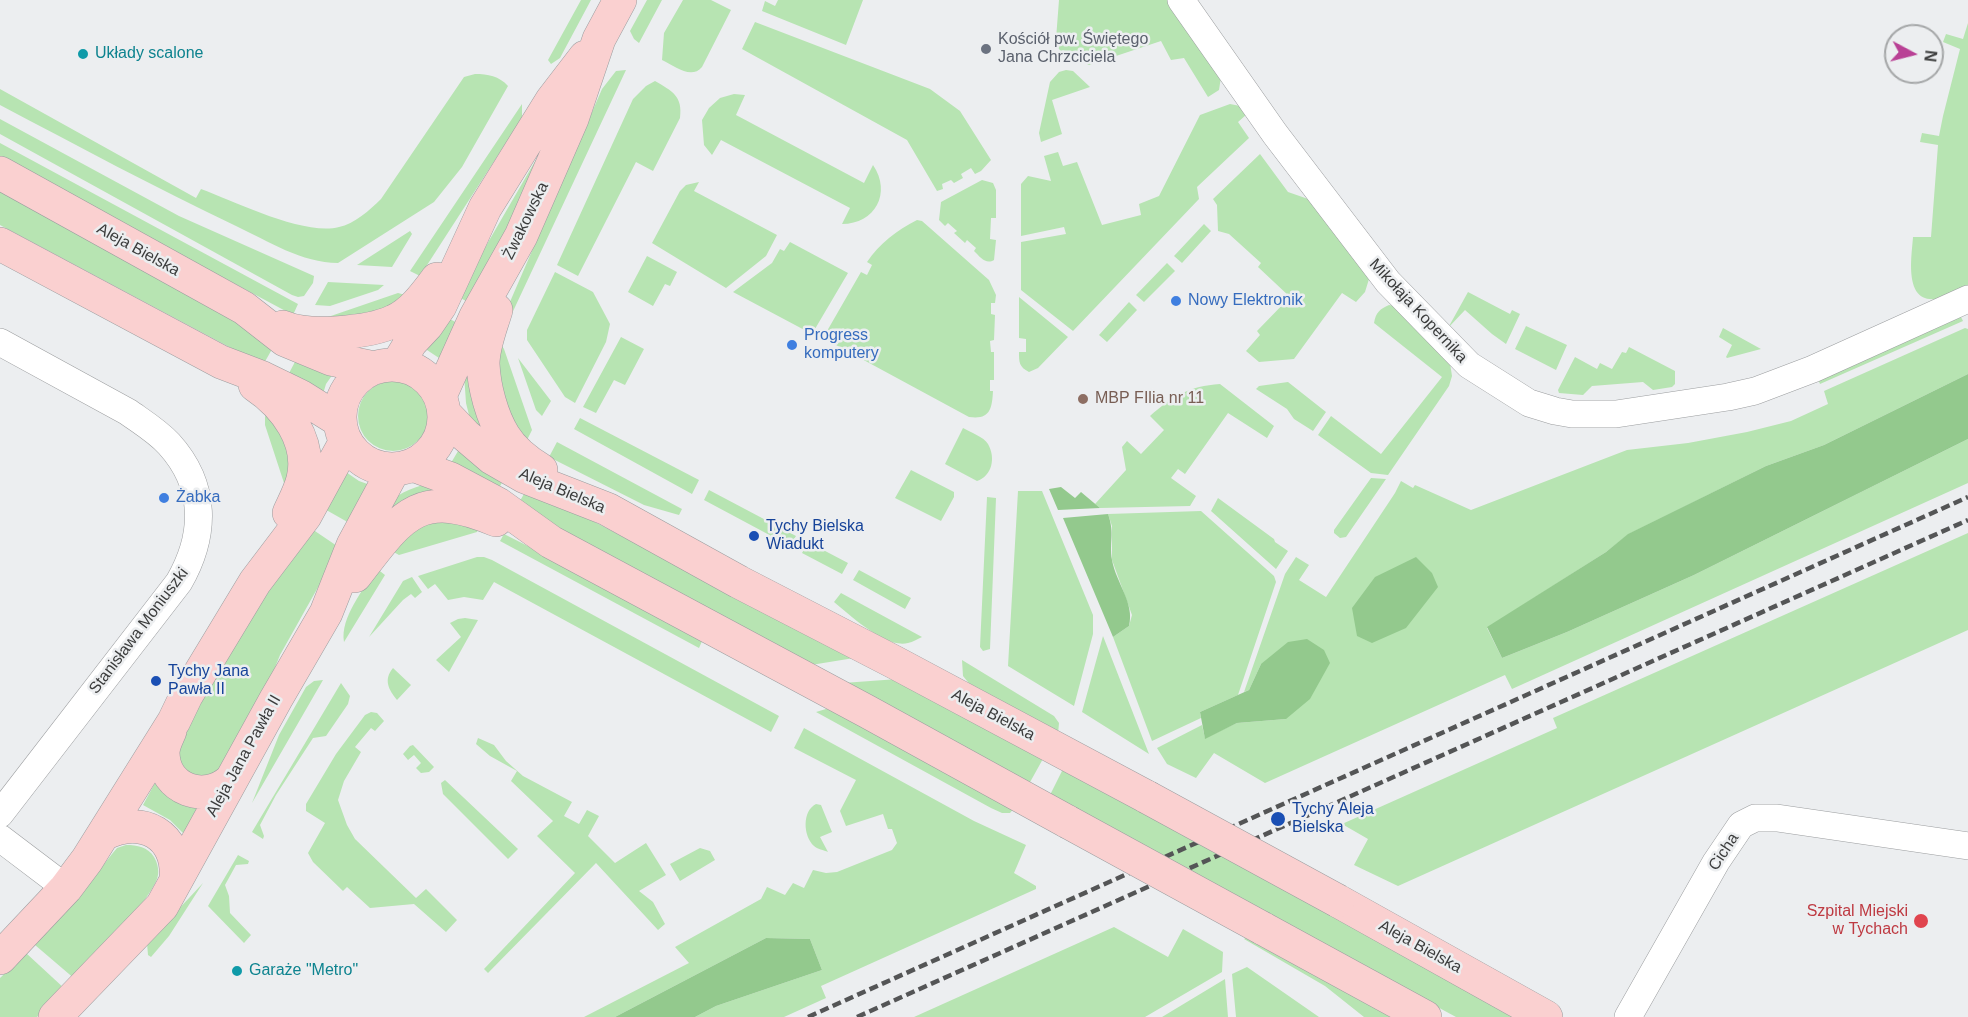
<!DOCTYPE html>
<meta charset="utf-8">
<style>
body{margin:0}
#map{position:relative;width:1968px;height:1017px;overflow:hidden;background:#eceef0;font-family:Arial,sans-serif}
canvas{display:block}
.north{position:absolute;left:1884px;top:24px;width:60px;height:60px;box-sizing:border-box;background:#eceef0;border:2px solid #a5a7a8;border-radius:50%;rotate:97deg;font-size:16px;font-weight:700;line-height:24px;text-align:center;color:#3b3c3c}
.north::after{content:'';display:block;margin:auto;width:21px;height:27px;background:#b94195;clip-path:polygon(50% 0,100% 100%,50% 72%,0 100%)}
</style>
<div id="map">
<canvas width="1968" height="1017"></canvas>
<div class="north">N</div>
</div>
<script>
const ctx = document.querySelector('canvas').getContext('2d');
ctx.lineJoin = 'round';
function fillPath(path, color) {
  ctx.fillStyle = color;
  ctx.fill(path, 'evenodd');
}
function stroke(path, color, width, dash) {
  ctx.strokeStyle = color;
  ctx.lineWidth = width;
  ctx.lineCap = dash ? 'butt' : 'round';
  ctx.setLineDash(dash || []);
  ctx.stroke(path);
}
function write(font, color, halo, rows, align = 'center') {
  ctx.font = font + ' Arial,sans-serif';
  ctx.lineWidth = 5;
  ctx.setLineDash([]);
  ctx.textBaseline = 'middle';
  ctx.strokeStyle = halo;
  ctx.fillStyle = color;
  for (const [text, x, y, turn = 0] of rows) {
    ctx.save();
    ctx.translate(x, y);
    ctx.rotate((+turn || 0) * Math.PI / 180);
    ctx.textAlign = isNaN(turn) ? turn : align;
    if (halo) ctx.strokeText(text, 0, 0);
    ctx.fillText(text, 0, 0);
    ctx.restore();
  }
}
fillPath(new Path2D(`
 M 581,0 L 591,0 L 560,58 L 551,64 L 548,60 Z
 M 647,0 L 662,0 L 639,43 L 634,39 L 630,31 Z
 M 683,0 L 711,0 L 731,10 L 702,67 C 691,80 675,66 662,60 L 664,33 Z
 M 778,0 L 863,0 L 846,45 L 762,11 L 765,1 L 775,6 Z
 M 1059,0 L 1168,0 L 1221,77 L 1219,90 L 1208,97 L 1184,58 L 1171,60 L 1161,41 L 1089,65 L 1065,55 L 1058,48 L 1056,39 Z
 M 755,22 L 930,89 L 960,111 L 991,160 L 981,171 L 975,174 L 971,168 L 961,174 L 963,178 L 954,183 L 951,180 L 942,184 L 943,189 L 937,191 L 907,140 L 742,49 Z
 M 1968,23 L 1968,287 C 1958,291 1946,298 1936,299 C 1903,303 1912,255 1913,237 L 1931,237 L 1938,145 L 1920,142 L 1922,133 L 1939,136 L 1943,116 L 1960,49 L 1943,42 L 1946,34 L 1963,39 Z
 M 626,70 L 508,322 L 503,318 L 602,89 L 616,71 Z
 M 1066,70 L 1073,71 L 1090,87 L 1052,100 L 1062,134 L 1041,142 L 1039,133 L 1050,82 L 1059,72 Z
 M 475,74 C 488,74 499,76 508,86 L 462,167 L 434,202 L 338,263 C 302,263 268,241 236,226 C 156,188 78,146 0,105 L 0,89 L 196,198 L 201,189 C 236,202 304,236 339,227 C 354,224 370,210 381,199 L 464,77 Z
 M 655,81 C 672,91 683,96 680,118 L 653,171 L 636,162 L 578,276 L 557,265 L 633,99 L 646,86 Z
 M 734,94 L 745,95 L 736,115 L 864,183 L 873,165 C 892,193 875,224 842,224 L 850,208 L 721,140 L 712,155 L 704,145 L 702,120 L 709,108 L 720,98 Z
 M 522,104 L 522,118 L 420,276 L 410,271 Z
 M 1230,104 L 1240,106 L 1246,115 L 1238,122 L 1249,138 L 1197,187 L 1199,199 L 1073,331 L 1021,290 L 1021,242 L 1066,234 L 1064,227 L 1021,236 L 1021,184 L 1028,176 L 1051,181 L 1044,156 L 1058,152 L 1063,166 L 1077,162 L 1102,225 L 1141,215 L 1139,204 L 1159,196 L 1200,115 Z
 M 0,119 L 179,216 L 314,276 L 313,283 L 304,296 L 298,297 L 292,295 L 0,134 Z
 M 549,137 L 473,305 L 457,296 Z
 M 0,143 L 298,304 L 293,315 L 0,158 Z
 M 1260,154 L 1288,192 L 1311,200 L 1369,279 L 1365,292 L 1356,302 L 1342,293 L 1294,359 L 1259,362 L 1246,351 L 1260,335 L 1257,331 L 1290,297 L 1258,267 L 1261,263 L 1229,234 L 1218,231 L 1217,205 L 1213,199 Z
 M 982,180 L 993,183 L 996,190 L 996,218 L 991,218 L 990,239 L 996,240 L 994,260 C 986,265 980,257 974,251 L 976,248 L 967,240 L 965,243 L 954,233 L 957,231 L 948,223 L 945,226 L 939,220 L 941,202 Z
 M 699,182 L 694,191 L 777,235 L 766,256 L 726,288 L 652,243 L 680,191 L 686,185 Z
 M 0,191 L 275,344 L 263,365 L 0,225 Z
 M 917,220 L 922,221 L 989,280 L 996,295 L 995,303 L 991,303 L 991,314 L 995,315 L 994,340 L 990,341 L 991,352 L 994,352 L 994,380 L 990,380 L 990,391 L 993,391 C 992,409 990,420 969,417 L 823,338 L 861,272 L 867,275 L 872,265 L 867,262 C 879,244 897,230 917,220 Z
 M 1204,224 L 1211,231 L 1182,263 L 1174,256 Z
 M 410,231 L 412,234 L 392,267 L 357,265 Z
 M 790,242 L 848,273 L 812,334 L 733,292 L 772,263 L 780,249 L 784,251 Z
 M 647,256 L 677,272 L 670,286 L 665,284 L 653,306 L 628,292 Z
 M 1167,263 L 1175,271 L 1144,302 L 1136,295 Z
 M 555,272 L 593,292 L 610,324 L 606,342 L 575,403 L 565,397 L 527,340 L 527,330 Z
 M 328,282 L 384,285 L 378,290 L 330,306 L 315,305 Z
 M 1468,292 L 1510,314 L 1512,310 L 1520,314 L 1506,344 L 1492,334 L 1465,310 L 1448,328 Z
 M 398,293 L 409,296 L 388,311 L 325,318 Z
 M 1019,297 L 1068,337 L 1038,368 L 1029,372 C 1019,367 1019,362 1019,352 L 1026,352 L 1026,339 L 1019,338 Z
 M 1129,302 L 1137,310 L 1107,342 L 1099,335 Z
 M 1389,305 L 1395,306 L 1450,363 L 1452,376 L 1449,386 L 1388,475 L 1371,473 L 1318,435 L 1331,416 L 1381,454 L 1442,377 L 1374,323 C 1376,312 1380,309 1389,305 Z
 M 446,317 L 461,325 L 442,360 L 421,346 Z
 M 1961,317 L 1963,321 L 1820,384 L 1818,379 Z
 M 1526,326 L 1567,345 L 1556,370 L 1515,349 Z
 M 1723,328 L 1761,349 L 1727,358 L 1726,357 L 1732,345 L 1719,337 Z
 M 1965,328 L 1968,329 L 1968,374 L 1824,445 L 1766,466 L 1629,534 L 1606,552 L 1487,628 L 1502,658 L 1567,632 L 1694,575 L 1968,439 L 1968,483 L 1512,689 L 1505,675 L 1265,783 L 1214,753 L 1196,778 L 1167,764 L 1157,748 L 1202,725 L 1205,738 L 1237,723 L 1286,719 L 1261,664 L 1249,690 L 1244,692 L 1285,574 L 1296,557 L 1309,565 L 1299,580 L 1326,597 L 1395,493 L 1401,481 L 1413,488 L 1415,485 L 1471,510 L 1627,450 L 1688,443 L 1747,432 L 1791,421 L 1828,404 L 1824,391 Z
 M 621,337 L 644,349 L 625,385 L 614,380 L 596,413 L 583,407 Z
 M 500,343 L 504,349 L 532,430 L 525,444 L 510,423 L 492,350 Z
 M 1629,347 L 1675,371 L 1675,384 L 1672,387 L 1653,390 L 1643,382 L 1592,386 L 1583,395 L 1559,393 L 1558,390 L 1575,357 L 1597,369 L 1600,363 L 1612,369 L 1622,352 L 1626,353 Z
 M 471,352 L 493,436 L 470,419 L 466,403 L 464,374 Z
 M 297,358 L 333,374 L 326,384 L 323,394 L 287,377 Z
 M 518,358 L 551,401 L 542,416 L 536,410 Z
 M358 416a35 35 0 1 1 70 0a35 35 0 1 1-70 0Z
 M 1288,382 L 1326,412 L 1313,431 L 1294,419 L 1287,409 L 1256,389 L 1259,386 Z
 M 1220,384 L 1274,426 L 1267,438 L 1228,413 L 1185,474 L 1178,469 L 1171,478 L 1196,496 L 1190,506 L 1100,508 L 1095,504 L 1126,470 L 1122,447 L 1127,441 L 1141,454 L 1164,430 L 1150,416 C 1173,396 1189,386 1220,384 Z
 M 268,409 L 288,434 L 290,488 L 284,483 L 265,425 L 265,417 Z
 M 580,418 L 699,480 L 692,494 L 574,429 Z
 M 963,428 C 970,432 984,437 988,444 C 996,458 992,476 977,481 L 945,464 Z
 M 557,442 L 682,509 L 679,515 L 644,505 L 549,457 Z
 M 461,446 L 505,477 L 497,492 L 448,468 Z
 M 343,470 L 359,481 L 373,486 L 351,524 L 321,507 Z
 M 911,470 L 954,492 L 954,497 L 941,521 L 895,498 Z
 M 1371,478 L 1386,479 L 1346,537 L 1340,538 L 1334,533 L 1334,530 Z
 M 423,485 L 459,491 L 378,514 C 391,498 403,491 423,485 Z
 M 528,487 L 854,658 L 811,665 L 517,506 Z
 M 709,490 L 796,536 L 790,546 L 704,500 Z
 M 1018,491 L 1042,491 L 1093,615 L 1093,634 L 1074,706 L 1008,666 Z
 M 987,497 L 996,498 L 990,649 L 983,651 L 980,647 Z
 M 1218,498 L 1274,539 L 1275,542 L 1288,551 L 1276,569 L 1211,511 Z
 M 1201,511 L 1274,576 L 1276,582 L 1238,695 L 1200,712 L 1201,718 L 1152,741 L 1113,637 L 1129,626 L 1132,615 L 1112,560 L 1112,526 L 1108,514 Z
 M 417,520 L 481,524 L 477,532 L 399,555 L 388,549 Z
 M 309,527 L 340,548 L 280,655 L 260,705 L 215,778 L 187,775 L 176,758 L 181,737 L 231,651 Z
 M 1968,533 L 1968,630 L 1398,886 L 1354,865 L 1368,839 L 1342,824 L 1557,728 L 1553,718 Z
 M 504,534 L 581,573 L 703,639 L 699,648 L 500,541 Z
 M 808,542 L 848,563 L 842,574 L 802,553 Z
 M 477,557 L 484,557 L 492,560 L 779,716 L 771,732 L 494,582 L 483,600 L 464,597 L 448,600 L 435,584 L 428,589 L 418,576 Z
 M 376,568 L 385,575 L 344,642 C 340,617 364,590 376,568 Z
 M 859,570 L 911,598 L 905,609 L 853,580 Z
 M 412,577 L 422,592 L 415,598 L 411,594 L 403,600 L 369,637 L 403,581 Z
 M 841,593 L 922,637 C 917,639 913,642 908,643 C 886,649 850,615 834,602 Z
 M 465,618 L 478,620 L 449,672 L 436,660 L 461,637 L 450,623 L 458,619 Z
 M 1103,636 L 1149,754 L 1082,712 Z
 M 962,660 L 1054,716 L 1059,723 L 1058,734 L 972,687 L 963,676 Z
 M 393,668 L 411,685 L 397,700 C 389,690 383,680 393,668 Z
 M 898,679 L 1044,757 L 1029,784 L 843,683 Z
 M 323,680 L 252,803 L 279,735 L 306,687 L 314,681 Z
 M 341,683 L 350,696 L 348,704 L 326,736 L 313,738 L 276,795 L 260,825 L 264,836 L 263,839 L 252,832 Z
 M 826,709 L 835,710 L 1015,807 L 1010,813 L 1002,813 L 991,808 L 816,712 Z
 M 371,712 L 377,713 L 384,721 L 375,731 L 371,728 L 355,747 L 361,752 L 344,781 L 338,800 L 347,825 L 355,839 L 416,898 L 426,889 L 457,920 L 446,932 L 414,904 L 370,908 L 347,887 L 343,891 L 313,862 L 308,853 L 325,823 L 306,811 L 306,804 L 336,754 L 365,715 Z
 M 804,728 L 974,821 L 1026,845 L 1014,873 L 1036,886 L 1036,889 L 821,986 L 826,998 L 784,1017 L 695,1017 L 716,1006 L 822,970 L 810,939 L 766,938 L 615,1017 L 584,1017 L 689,963 L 675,947 L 761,899 L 767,887 L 785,895 L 793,883 L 804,888 L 813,870 L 826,873 L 837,872 L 892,850 L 897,843 L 892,829 L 888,829 L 883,814 L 846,826 L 840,811 L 856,780 L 794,748 Z
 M 478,738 L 494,745 L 506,761 L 523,776 L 572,802 L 564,816 L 579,824 L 587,810 L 599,816 L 588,836 L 615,863 L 646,843 L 666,875 L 639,891 L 653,902 L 665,924 L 658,930 L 596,863 L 488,973 L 484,969 L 575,873 L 537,836 L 553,821 L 511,781 L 517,771 L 490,756 L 476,744 Z
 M 413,745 L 434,767 L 429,772 L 421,773 L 416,768 L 421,763 L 414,755 L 408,760 L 403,754 L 410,746 Z
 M 1064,767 L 1519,1017 L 1456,1017 L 1049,797 Z
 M 445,780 L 518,849 L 508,859 L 443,794 L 441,783 Z
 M 155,783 L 201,808 L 183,833 L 170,820 L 143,805 Z
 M 816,804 L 821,805 L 832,832 L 820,837 L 828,852 C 824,850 817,849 814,846 C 803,836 802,811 816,804 Z
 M 126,845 C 137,845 148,847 154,857 C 157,862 159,869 158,875 C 155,896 92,962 76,980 L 35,945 L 77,899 L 112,854 L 117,848 Z
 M 700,848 L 710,851 L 715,860 L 680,881 L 670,864 Z
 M 238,855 L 249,861 L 248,864 L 236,865 L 225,885 L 229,896 L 230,913 L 251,935 L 244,943 L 208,906 Z
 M 203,883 L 169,936 L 151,957 L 148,955 L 147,943 Z
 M 1114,927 L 1168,957 L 1183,929 L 1223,952 L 1222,972 L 1145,1017 L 914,1017 Z
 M 1248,936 L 1399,1017 L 1364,1017 L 1325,986 L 1244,939 Z
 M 26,953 L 65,989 L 37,1017 L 0,1017 L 0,978 Z
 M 1247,967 L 1319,1017 L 1236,1017 L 1232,974 Z
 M 1225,979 L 1228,1017 L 1162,1017 Z`), '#b7e4b2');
fillPath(new Path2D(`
 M 1968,374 L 1968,439 L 1694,575 L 1567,632 L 1502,658 L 1487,627 L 1606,552 L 1628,534 L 1766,466 L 1824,445 Z
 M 1061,487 L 1075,498 L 1081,492 L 1100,508 L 1058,510 L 1049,489 Z
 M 1108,514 C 1115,534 1109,542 1112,560 C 1116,583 1135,603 1129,626 L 1113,637 L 1063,518 Z
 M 1416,557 L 1432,573 L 1438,587 L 1406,628 L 1372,643 L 1357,636 L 1352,608 L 1375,577 Z
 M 1307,639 L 1324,650 L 1330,663 L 1310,699 L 1286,719 L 1237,723 L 1205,739 L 1200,712 L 1249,690 L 1261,664 L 1288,642 Z
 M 766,938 L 810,939 L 822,970 L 716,1006 L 695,1017 L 615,1017 Z`), '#93c98d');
const street = new Path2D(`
 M 1181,0 L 1275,134 L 1388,282 L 1469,365 L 1529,403 L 1555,411 L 1572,414 L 1616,414 L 1728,397 L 1755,391 L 1813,369 L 1968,299
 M 0,342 L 128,412 C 142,422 157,431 169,444 C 207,486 206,535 179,582 L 0,814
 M 0,838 L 66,888
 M 1628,1017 L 1716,862 L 1741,825 L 1755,818 L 1777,818 L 1968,846`);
const secondary = new Path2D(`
 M 0,173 L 244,308 L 285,340 L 331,359 L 374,368
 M 0,244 L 221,362 L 263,378 L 300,396 L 340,421
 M 496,310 C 491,327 483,346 483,364 C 484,387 492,417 504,436 C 512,449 528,462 541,470
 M 283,327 C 308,338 369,333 394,321 C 412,313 425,295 437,279
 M 397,365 L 411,342 L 427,325 L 440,306 L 485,208 L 552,100 L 585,57
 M340 417a52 52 0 1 1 104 0a52 52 0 1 1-104 0Z
 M 255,385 C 285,405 312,441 303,479 C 300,491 294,502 289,513
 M 440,396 L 476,316 L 521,236 L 572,119 L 599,39 L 620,0
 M 444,413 L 465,435 L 492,458 L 525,477 L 607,509 L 739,582 L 894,662 L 1147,797
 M 413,465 L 451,479 L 498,504 L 551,542 L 868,712 L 1068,822
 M 355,576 C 400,518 417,486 496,520
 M 170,731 C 167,738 163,745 163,753 C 164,790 205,804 231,780
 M 104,834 C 142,814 179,835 176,879
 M 1338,901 L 1546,1017
 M 1262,928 L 1425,1017
 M 0,958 L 66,888 L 87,860 L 174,721 L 186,696 L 255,582 L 305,516 L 346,441
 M 55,1017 L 162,906 L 276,699 L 326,613 L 353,545 L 394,469`);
stroke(street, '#9b9d9f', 28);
stroke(secondary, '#9b9d9f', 34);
stroke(street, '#fff', 27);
stroke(secondary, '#fad0d0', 33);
stroke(new Path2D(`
 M 808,1017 L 1968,497
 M 857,1017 L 1968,520`), '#545556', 4.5, [9, 4.5]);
const secondaryBridge = new Path2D(`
 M 1147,797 L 1338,901
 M 1068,822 L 1262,928`);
stroke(secondaryBridge, '#9b9d9f', 34, []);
stroke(secondaryBridge, '#fad0d0', 33);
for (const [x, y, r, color] of [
 [986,49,6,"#6b7280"],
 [83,54,6,"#0f9aa8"],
 [1176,301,6,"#3f7fe0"],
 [792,345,6,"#3f7fe0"],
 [1083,399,6,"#8d6e63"],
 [164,498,6,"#3f7fe0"],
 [754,536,6,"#1a4fb4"],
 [156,681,6,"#1a4fb4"],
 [1278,819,8,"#1a4fb4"],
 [1921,921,8,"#e0444e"],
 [237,971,6,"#0f9aa8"]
]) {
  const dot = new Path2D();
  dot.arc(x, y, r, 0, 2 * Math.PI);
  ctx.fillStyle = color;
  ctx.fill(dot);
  stroke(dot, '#eceef0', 2);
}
write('16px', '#5b616d', '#eceef0', [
 ["Kościół pw. Świętego",998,40],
 ["Jana Chrzciciela",998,58]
], 'left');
write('16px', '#0d838f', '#eceef0', [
 ["Układy scalone",95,54],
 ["Garaże \"Metro\"",249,971]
], 'left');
write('16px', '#3b3c3c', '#eceef0', [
 ["Żwakowska",526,221,-64],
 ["Aleja Bielska",138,250,29],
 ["Mikołaja Kopernika",1418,311,47],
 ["Aleja Bielska",562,491,23],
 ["Stanisława Moniuszki",139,631,-53],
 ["Aleja Bielska",993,715,28],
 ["Aleja Jana Pawła II",244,756,-61],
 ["Cicha",1724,852,-57],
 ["Aleja Bielska",1420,947,29]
]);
write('16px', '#366cbe', '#eceef0', [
 ["Nowy Elektronik",1188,301],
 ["Progress",804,336],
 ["komputery",804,354],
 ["Żabka",176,498]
], 'left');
write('16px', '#785e54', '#eceef0', [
 ["MBP FIlia nr 11",1095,399]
], 'left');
write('16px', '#164399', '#eceef0', [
 ["Tychy Bielska",766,527],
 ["Wiadukt",766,545],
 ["Tychy Jana",168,672],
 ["Pawła II",168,690],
 ["Tychy Aleja",1292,810],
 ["Bielska",1292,828]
], 'left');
write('16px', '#be3a42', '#eceef0', [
 ["Szpital Miejski",1908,912],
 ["w Tychach",1908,930]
], 'right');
</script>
